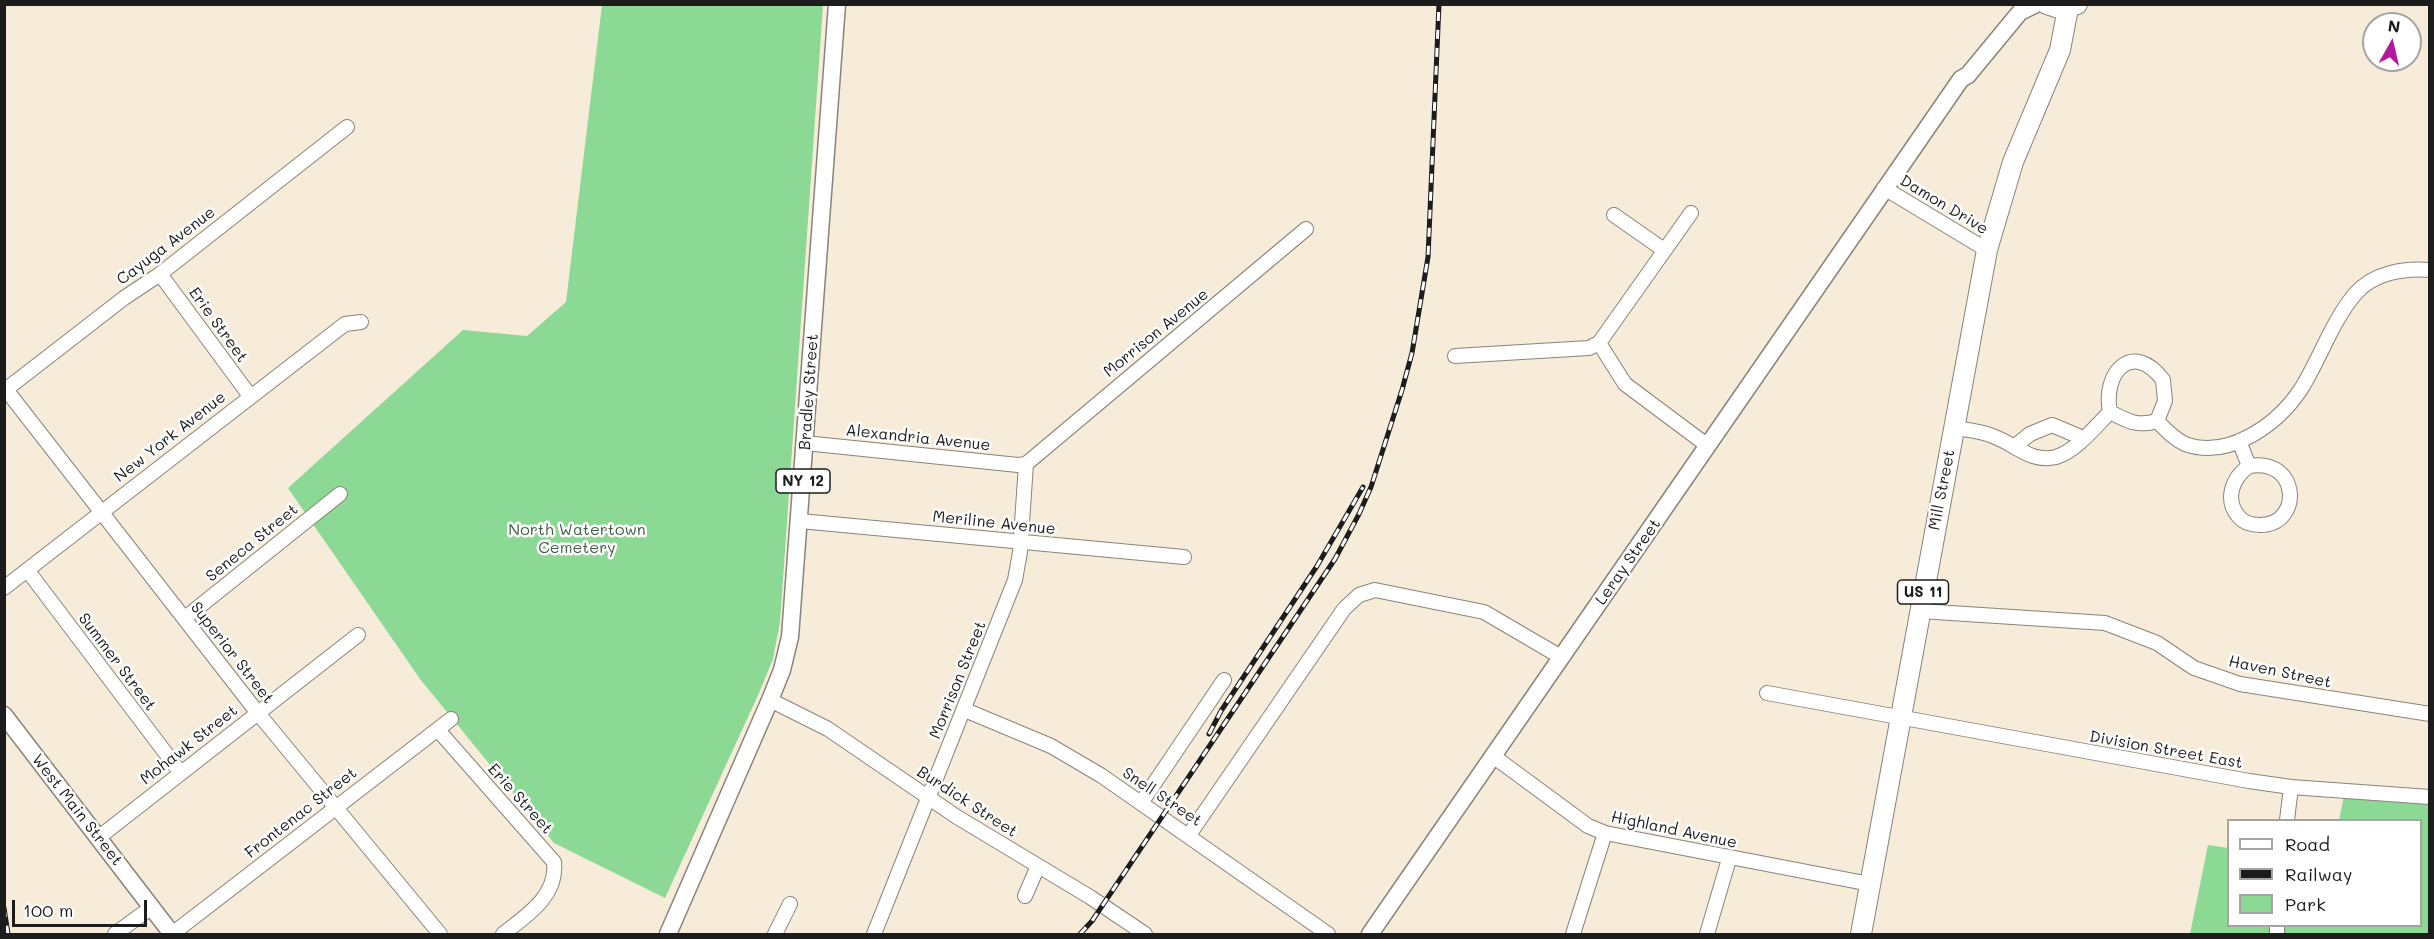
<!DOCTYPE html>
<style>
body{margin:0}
#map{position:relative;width:2434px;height:939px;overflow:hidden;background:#f6ecd9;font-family:Mali,sans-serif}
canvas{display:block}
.frame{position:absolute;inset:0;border:6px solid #1c1c1c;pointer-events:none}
.legend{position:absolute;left:2227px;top:819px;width:195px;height:108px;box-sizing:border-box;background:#fff;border:2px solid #a4a4a4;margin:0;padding:8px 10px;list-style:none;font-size:18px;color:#1c1c1c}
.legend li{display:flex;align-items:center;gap:12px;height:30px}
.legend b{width:30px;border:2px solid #a4a4a4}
.north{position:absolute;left:2362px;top:12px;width:60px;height:60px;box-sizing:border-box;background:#fff;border:2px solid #a4a4a4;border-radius:50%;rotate:8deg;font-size:16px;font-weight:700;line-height:24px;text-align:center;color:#1c1c1c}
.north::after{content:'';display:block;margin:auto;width:21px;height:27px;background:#b5179e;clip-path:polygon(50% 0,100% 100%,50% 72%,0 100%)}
.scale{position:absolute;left:12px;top:900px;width:135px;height:27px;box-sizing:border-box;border:3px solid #1c1c1c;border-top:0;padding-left:8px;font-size:18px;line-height:21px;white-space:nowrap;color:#1c1c1c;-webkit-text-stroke:4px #fff;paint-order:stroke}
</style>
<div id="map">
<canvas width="2434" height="939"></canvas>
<div class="frame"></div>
<ul class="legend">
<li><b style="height:8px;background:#fff"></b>Road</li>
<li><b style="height:8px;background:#1c1c1c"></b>Railway</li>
<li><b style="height:16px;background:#8cd895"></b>Park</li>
</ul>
<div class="north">N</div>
<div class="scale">100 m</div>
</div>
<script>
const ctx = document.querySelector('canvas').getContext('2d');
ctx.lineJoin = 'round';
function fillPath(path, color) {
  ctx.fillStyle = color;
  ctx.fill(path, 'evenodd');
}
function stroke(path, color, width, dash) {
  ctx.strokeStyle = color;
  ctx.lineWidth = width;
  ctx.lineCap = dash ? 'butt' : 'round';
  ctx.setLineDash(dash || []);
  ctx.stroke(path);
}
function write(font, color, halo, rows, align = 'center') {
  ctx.font = font + ' Mali,sans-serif';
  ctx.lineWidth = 5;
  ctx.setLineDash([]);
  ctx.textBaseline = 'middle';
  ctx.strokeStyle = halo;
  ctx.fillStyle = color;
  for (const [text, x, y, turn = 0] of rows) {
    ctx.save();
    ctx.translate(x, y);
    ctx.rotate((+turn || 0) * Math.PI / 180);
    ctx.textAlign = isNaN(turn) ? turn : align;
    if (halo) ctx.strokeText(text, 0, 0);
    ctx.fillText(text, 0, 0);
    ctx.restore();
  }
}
fillPath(new Path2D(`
 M 602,5 L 823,5 L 780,622 L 773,659 L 759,693 L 665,898 L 554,843 L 420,679 L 288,488 L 463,330 L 527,336 L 566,302 Z
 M 2344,796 L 2429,804 L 2429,934 L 2190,934 L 2208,845 L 2228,848 L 2228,926 L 2420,926 L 2420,820 L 2339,820 Z`), '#8cd895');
const minor = new Path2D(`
 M 1884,188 L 1987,250
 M 1614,215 L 1664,250
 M 160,274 L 250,396
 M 1599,343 L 1625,384 L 1708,446
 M 1455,356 L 1589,348 L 1599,343 L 1691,213
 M 4,387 L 257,712 L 440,934
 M 4,391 L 124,298 L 160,274 L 347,127
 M 2110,412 C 2102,372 2133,340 2163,380 L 2165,401 L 2157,421
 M 1954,428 C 1968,430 1982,431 1995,437 C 2016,445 2031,463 2056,457 C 2076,451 2095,427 2110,412 C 2127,421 2138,427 2157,421 C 2166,430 2174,439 2185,444 C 2229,460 2278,424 2301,389 C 2320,359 2331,323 2355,294 C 2373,273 2403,268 2430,270
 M 2239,441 L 2249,466 C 2300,457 2303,525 2260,525 C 2253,525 2244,523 2239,517 C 2224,500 2232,478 2249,466
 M 805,443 L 1018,465 L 1026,464
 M 2014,447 L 2030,434 L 2052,425 L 2083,438
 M 1026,464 L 1306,229
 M 800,521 L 1184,557
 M 28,571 L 180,772
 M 4,588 L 345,324 L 361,322
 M 1920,611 L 2105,623 L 2157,643 L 2194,668 L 2240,684 L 2430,714
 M 185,618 L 340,494
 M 1767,693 L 2249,781 L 2291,787 L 2430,797
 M 770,700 L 828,729 L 957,817 L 1090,897 L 1145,934
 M 965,710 L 1051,746 L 1102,776 L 1328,934
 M 438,730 L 554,862 C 558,896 526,916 503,934
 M 1493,756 L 1588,826 L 1605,833 L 1870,884
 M 1141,803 L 1224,680
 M 2287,820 L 2291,787
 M 1189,835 L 1344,609 L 1359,595 L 1375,590 L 1484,612 L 1561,657
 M 98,838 L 358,635
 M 1025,896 L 1038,866
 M 115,934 L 152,907
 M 172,934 L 451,719
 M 775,934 L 790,904
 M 874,934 L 1015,580 L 1020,552 L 1026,464
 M 1573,934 L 1605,833
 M 1707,934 L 1729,859
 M 2277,934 L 2277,926`);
const major = new Path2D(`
 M 4,715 L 172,934
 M 668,934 L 770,700 L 782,670 L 790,637 L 837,4
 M 1370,934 L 1961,79 L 1968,75 L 2020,12 L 2036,4`);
const highway = new Path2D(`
 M 2047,4 L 2062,9 L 2077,4
 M 1861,934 L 1987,250 L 2013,162 L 2060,50 L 2068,8`);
stroke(minor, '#89847a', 16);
stroke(major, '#89847a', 19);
stroke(highway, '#89847a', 22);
stroke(minor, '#fff', 14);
stroke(major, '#fff', 16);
stroke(highway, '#fff', 20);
const rail = new Path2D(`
 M 1209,734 L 1221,711 L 1317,566 L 1363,487
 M 4,908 L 8,934
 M 1080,934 L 1092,921 L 1335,559 L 1359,514 L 1371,487 L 1402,390 L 1412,353 L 1428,257 L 1439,4`);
stroke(rail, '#1c1c1c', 5);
stroke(rail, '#fff', 3, [9]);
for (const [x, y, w] of [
 [803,481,54],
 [1923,592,51]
]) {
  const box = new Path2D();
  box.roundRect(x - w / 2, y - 12, w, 24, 4.5);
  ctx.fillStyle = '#fff';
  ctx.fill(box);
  stroke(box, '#1c1c1c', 1.5);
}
write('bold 15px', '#1c1c1c', null, [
 ["NY 12",803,481],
 ["US 11",1923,592]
]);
write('16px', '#1c1c1c', '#fff', [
 ["Damon Drive",1944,205,31],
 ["Cayuga Avenue",166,246,-37],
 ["Erie Street",218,325,54],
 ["Morrison Avenue",1156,333,-39],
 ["Bradley Street",809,392,-86],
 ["New York Avenue",170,437,-38],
 ["Alexandria Avenue",918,438,6],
 ["Mill Street",1942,490,-79],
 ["Meriline Avenue",994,523,6],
 ["Seneca Street",252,543,-39],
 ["Leray Street",1628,562,-55],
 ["Superior Street",232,653,52],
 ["Summer Street",117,662,53],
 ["Haven Street",2280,672,12],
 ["Morrison Street",958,680,-68],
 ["Mohawk Street",189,745,-38],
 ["Division Street East",2166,750,10],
 ["Snell Street",1162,797,34],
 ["Erie Street",520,799,48],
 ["Burdick Street",967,802,33],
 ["West Main Street",77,810,52],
 ["Frontenac Street",301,813,-38],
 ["Highland Avenue",1674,830,12]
]);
write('16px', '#435e46', '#fff', [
 ["North Watertown",577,530],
 ["Cemetery",577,548]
]);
</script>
